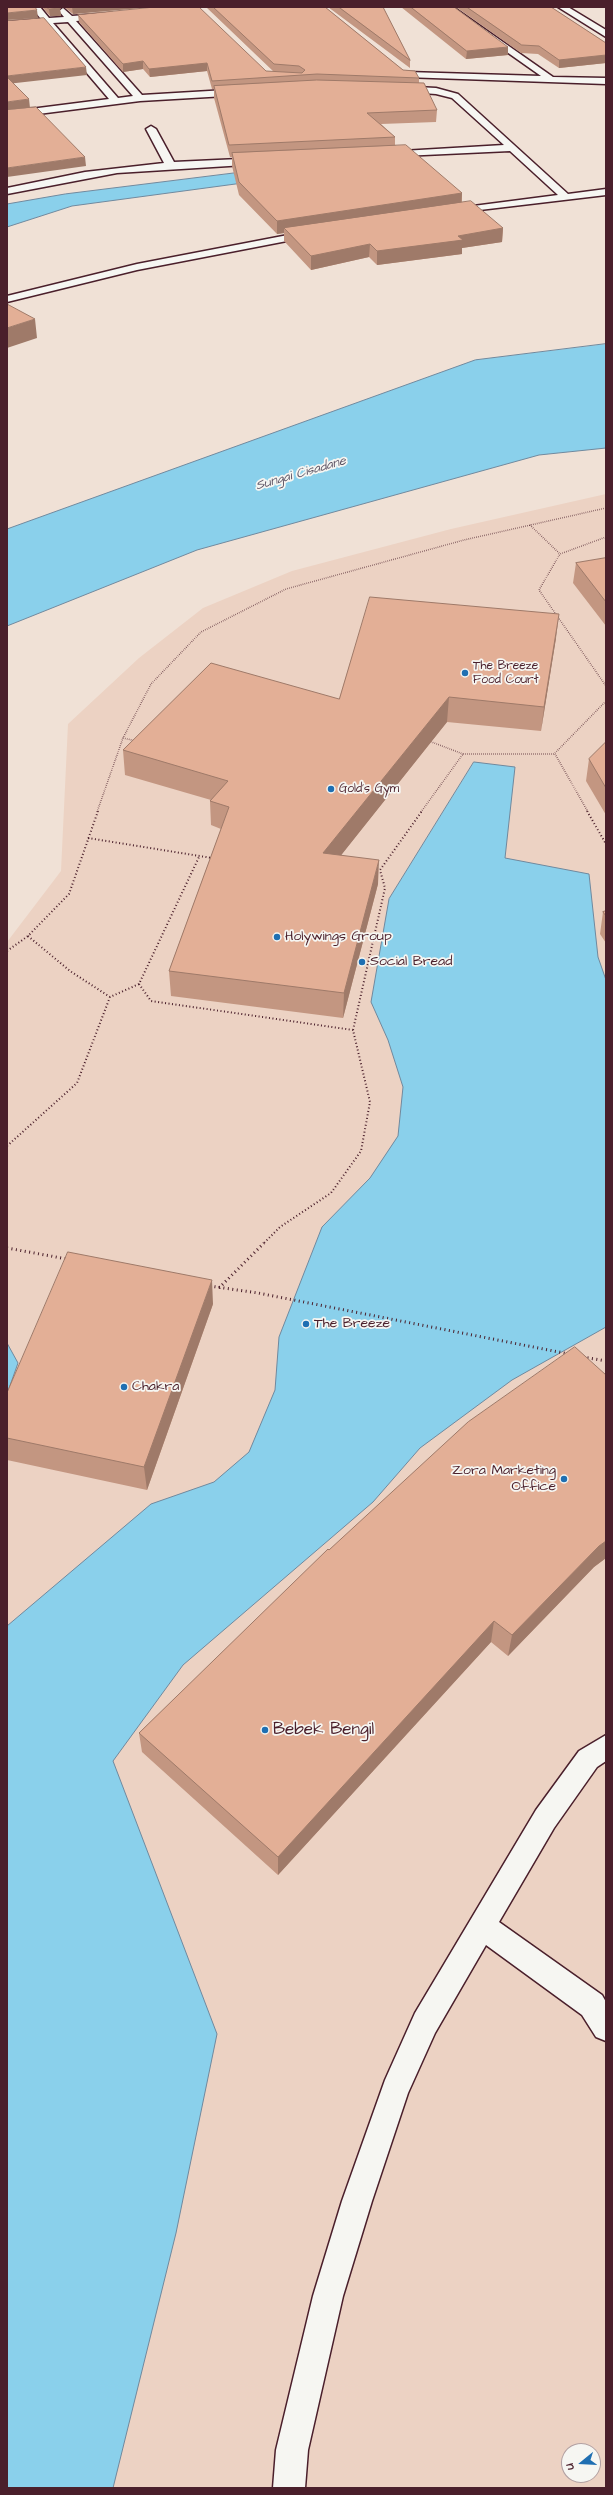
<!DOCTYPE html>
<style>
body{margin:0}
#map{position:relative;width:613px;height:2495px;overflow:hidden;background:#f0e1d6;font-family:"Architects Daughter",sans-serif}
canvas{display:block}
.frame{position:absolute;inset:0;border:8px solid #4a1f2b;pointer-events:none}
.north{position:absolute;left:561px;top:2443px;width:40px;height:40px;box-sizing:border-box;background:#f6f6f2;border:1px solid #b1a0a2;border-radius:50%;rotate:252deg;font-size:11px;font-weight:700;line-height:16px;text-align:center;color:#4a1f2b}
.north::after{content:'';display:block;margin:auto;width:14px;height:18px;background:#1f6fb2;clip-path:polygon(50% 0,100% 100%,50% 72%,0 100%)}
</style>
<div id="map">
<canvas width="613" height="2495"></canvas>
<div class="frame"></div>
<div class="north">U</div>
</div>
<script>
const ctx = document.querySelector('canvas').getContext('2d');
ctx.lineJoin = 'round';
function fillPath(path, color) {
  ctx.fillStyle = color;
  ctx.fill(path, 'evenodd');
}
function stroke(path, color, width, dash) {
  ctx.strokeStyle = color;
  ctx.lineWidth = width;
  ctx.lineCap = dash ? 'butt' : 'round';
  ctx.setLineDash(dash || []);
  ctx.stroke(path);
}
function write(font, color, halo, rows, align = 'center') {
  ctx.font = font + ' "Architects Daughter",sans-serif';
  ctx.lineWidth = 3.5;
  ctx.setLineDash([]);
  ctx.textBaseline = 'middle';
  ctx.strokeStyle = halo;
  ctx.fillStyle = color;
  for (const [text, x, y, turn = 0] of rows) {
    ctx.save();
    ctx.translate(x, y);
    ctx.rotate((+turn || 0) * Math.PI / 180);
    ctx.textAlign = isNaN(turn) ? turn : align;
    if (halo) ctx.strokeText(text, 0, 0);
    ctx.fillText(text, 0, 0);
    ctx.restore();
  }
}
fillPath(new Path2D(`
 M 606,494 L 606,2488 L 7,2488 L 7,942 L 61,871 L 68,724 L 139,658 L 203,608 L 292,571 L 451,529 ZM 569,2451 L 593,2451 L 593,2475 L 569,2475 Z`), '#ecd2c3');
const water = new Path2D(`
 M 259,170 L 280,178 L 72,206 L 7,227 L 7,204 L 65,194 Z
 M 606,344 L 606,448 L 539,455 L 197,550 L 7,626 L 7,529 L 475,360 Z
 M 474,762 L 515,767 L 505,858 L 589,874 L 598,957 L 606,980 L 606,1327 L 512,1380 L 420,1448 L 373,1502 L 183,1665 L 113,1761 L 217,2034 L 176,2233 L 113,2488 L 7,2488 L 7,1626 L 151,1504 L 214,1482 L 249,1452 L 275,1390 L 279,1337 L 322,1227 L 370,1178 L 398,1136 L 403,1087 L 388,1040 L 371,1002 L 389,899 Z
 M 7,1343 L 18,1363 L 7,1394 Z`);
fillPath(water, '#8ad0eb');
stroke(water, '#70899e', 1);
const lane = new Path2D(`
 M 606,1735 L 606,1761 L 597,1767 L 554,1828 L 499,1922 L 602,1995 L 606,2002 L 606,2041 L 596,2037 L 582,2015 L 486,1945 L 435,2033 L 408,2093 L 372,2201 L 343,2296 L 308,2450 L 305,2488 L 273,2488 L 276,2450 L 313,2296 L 342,2201 L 385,2080 L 415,2013 L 536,1810 L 579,1751 Z`);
const street = new Path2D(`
 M 31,7 L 40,7 L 49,18 L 64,17 L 59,11 L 63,8 L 72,16 L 112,13 L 112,17 L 109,18 L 76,21 L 142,95 L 243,89 L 248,92 L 243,95 L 140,101 L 7,118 L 7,112 L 109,99 L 45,24 L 7,28 L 7,22 L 41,19 ZM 68,22 L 133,96 L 118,98 L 53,23 Z
 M 443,7 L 453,7 L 553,77 L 606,78 L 606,84 L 404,77 L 404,73 L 407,72 L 541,76 Z
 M 558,7 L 568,7 L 606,30 L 606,37 Z
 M 397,86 L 436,88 L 458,94 L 568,194 L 606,189 L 606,195 L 446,214 L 446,210 L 450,209 L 558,195 L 510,151 L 381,157 L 381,153 L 385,152 L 504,145 L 452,98 L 436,94 L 394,91 L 392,89 Z
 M 151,126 L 156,129 L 174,162 L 261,158 L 266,161 L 261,164 L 117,173 L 7,194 L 7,188 L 85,172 L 164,163 L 146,129 Z
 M 314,230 L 319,233 L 318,235 L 137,270 L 7,302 L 7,296 L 137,264 Z`);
stroke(lane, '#4a1f2b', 3);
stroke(street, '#4a1f2b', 3);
stroke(new Path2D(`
 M 530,525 L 560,554
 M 606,537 L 560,554 L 539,590 L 606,686
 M 123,738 L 136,741
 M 429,741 L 463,754
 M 555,754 L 588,812
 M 97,812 L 123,738 L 151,684 L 201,632 L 286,589 L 464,540 L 606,508
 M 421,812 L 463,754 L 554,754 L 606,701`), '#4a1f2b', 1.5, [0.5, 1.5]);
stroke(new Path2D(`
 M 587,811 L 606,844
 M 88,838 L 212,858
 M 28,936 L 70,971 L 110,997
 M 7,951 L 28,936 L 69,894 L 98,811
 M 139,984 L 151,1001 L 353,1030 L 370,1102 L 361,1151 L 331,1193 L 280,1227 L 263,1244
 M 353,1030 L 385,888 L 380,870 L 422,811
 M 7,1146 L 77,1083 L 110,997 L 139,984 L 199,857`), '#4a1f2b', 2, [1, 2.5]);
stroke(new Path2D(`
 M 7,1248 L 67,1259
 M 210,1286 L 258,1293 L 569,1354
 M 219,1288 L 264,1243
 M 583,1357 L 606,1361`), '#4a1f2b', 3, [1, 3.5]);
fillPath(lane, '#f6f6f2');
fillPath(street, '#f6f6f2');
fillPath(new Path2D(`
 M 42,7 L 62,7 L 60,9 L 61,16 L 50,16 Z
 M 64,7 L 151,7 L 73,14 Z
 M 206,7 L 325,7 L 403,70 L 419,78 L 419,83 L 437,110 L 436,122 L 381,124 L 395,137 L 395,145 L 462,193 L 462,202 L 503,228 L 502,242 L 462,248 L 462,254 L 377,265 L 369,257 L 311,270 L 284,241 L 284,233 L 277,234 L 239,195 L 232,166 L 232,157 L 230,157 L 214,98 L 214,89 L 212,89 L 207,71 L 150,77 L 143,69 L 123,72 L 79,22 L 78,15 L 266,71 L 274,72 Z
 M 328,7 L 383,7 L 410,60 L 410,68 Z
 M 401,7 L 454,7 L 508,55 L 466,59 Z
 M 456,7 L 551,7 L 606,43 L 606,63 L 559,68 L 538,54 L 521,53 Z
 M 606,558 L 606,626 L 573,583 L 576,563 Z
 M 556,638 L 541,731 L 447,722 L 341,855 L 378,884 L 343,1018 L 171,996 L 169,971 L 221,829 L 211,825 L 210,801 L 211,800 L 125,775 L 123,750 L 339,699 Z
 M 606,742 L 606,815 L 586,781 L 589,759 Z
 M 606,911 L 606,943 L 600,934 L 603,912 Z
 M 213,1304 L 147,1490 L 7,1460 L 7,1393 Z
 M 606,1375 L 606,1558 L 594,1567 L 508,1656 L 491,1642 L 278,1875 L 142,1752 L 139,1733 L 329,1550 Z`), '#c39681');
fillPath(new Path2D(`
 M 57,7 L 62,7 L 60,9 L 61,16 L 50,16 L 49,9 Z
 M 72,7 L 151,7 L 73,14 Z
 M 37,10 L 38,18 L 7,20 L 7,13 Z
 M 508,47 L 508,55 L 466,59 L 467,51 Z
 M 606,55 L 606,63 L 559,68 L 559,60 Z
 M 143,61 L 143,69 L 123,72 L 123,64 Z
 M 207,63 L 207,71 L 150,77 L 149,69 Z
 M 86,67 L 87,75 L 7,84 L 7,76 Z
 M 29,99 L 30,108 L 7,110 L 7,102 Z
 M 85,157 L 86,166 L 7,177 L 7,168 Z
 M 462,193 L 461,206 L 284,228 L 284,233 L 277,234 L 277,221 Z
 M 503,228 L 502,242 L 462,248 L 462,254 L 377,265 L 377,251 L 458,236 Z
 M 370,244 L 369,257 L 311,270 L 311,256 Z
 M 35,319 L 37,338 L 7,348 L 7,328 Z
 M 559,614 L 556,638 L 541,731 L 544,707 Z
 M 449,697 L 447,722 L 323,878 L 323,853 Z
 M 379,860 L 378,884 L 343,1018 L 344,993 Z
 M 212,1280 L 213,1304 L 147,1490 L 144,1467 Z
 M 606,1541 L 606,1558 L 594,1567 L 508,1656 L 512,1635 L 599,1546 Z
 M 494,1621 L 491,1642 L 278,1875 L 278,1857 Z`), '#9f7a69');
const building = new Path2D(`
 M 7,7 L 35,7 L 37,10 L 7,13 Z
 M 47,7 L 59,7 L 60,8 L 49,9 Z
 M 155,7 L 199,7 L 266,71 L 302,73 L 305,70 L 299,66 L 274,64 L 213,7 L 325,7 L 403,70 L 415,71 L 419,78 L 317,74 L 212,81 L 207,63 L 149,69 L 143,61 L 123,64 L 78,15 Z
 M 339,7 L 383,7 L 410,60 Z
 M 411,7 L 454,7 L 508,47 L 467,51 Z
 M 467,7 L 551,7 L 606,43 L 606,55 L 559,60 L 539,46 L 522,45 Z
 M 44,18 L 86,67 L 7,76 L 7,21 Z
 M 7,77 L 29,99 L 7,102 Z
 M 317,80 L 424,83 L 437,110 L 367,113 L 395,137 L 229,145 L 214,86 Z
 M 36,107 L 85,157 L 7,168 L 7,110 Z
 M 406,145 L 462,193 L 277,221 L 239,182 L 232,153 Z
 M 471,201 L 503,228 L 458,236 L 463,240 L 377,251 L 370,244 L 311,256 L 284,228 Z
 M 7,304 L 35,319 L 7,328 Z
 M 606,558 L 606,602 L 576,563 Z
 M 370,597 L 559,614 L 544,707 L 449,697 L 323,853 L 379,860 L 344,993 L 169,971 L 229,807 L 210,801 L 228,781 L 123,750 L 211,663 L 339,699 Z
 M 606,742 L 606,788 L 589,759 Z
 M 606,911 L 606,916 L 603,912 Z
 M 68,1252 L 212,1280 L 144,1467 L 7,1438 L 7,1393 Z
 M 575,1347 L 606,1375 L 606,1541 L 599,1546 L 512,1635 L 494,1621 L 278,1857 L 139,1733 L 328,1549 L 329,1550 L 468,1422 Z`);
fillPath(building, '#e3af96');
stroke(building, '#9f7a69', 1);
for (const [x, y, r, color] of [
 [465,673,4,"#1f6fb2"],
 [331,789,4,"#1f6fb2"],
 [277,937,4,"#1f6fb2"],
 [362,962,4,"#1f6fb2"],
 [306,1324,4,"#1f6fb2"],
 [124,1387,4,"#1f6fb2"],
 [564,1479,4,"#1f6fb2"],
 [265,1730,4,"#1f6fb2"]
]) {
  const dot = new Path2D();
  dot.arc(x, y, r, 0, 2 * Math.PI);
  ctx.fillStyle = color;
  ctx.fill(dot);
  stroke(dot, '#f6f6f2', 1.5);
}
write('12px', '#4a1f2b', '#f6f6f2', [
 ["The Breeze",473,666],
 ["Food Court",473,680],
 ["Gold's Gym",339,789]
], 'left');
write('italic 13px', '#5d5465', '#f6f6f2', [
 ["Sungai Cisadane",301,474,-16]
]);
write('14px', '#4a1f2b', '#f6f6f2', [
 ["Holywings Group",285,937],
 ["Social Bread",370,962],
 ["The Breeze",314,1324],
 ["Chakra",132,1387],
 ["Zora Marketing",556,1471,"right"],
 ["Office",556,1487,"right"]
], 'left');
write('17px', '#4a1f2b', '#f6f6f2', [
 ["Bebek Bengil",273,1730]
], 'left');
</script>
